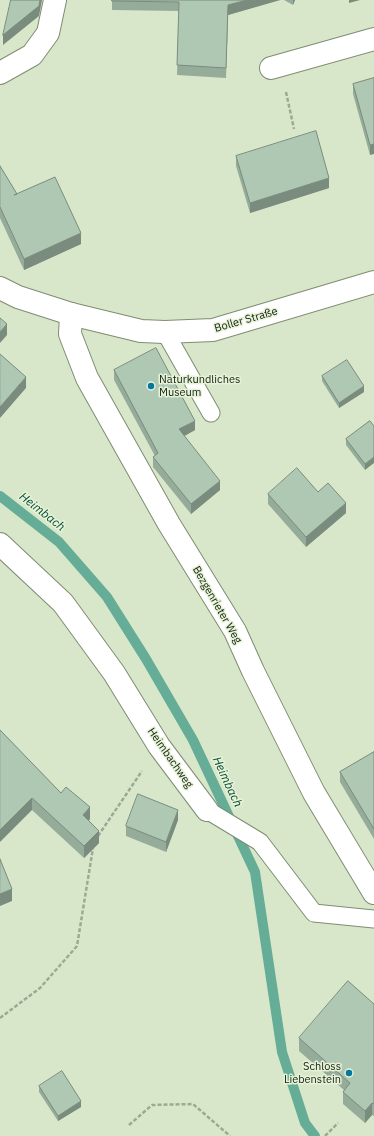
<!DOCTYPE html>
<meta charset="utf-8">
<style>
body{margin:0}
canvas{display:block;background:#d8e7ca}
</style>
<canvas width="374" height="1136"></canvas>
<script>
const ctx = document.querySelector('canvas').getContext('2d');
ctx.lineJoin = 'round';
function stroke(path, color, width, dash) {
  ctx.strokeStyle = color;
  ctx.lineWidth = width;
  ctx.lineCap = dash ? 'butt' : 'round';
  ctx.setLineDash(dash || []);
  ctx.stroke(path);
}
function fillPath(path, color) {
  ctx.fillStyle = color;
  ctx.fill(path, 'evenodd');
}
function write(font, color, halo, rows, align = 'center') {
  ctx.font = font + ' "IBM Plex Sans",sans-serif';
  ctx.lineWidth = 3;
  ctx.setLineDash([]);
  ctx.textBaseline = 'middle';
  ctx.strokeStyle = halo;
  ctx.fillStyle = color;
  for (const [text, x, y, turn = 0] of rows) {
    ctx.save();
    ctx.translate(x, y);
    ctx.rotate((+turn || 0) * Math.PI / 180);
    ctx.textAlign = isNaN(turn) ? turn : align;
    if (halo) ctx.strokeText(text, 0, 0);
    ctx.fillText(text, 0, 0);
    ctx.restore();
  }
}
stroke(new Path2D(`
 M 0,496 L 59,542 L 107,597 L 146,659 L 193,740 L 255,872 L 282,1052 L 305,1123 L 315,1136`), '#65ad96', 10);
const lane = new Path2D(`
 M 165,332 L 211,413
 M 207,810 L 260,842 L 314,913 L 374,919`);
const street = new Path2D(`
 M 271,68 L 374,39
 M 0,73 L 32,55 L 48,33 L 55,0
 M 71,314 L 70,334 L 87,378 L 169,524 L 235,631 L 253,671 L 314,793 L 374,893
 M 0,544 L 63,603 L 114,673 L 159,746 L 207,810`);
const secondary = new Path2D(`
 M 0,288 L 18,297 L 71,314 L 141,331 L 165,332 L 213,330 L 374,282`);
stroke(lane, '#7f8c72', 19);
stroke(street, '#7f8c72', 24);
stroke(secondary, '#7f8c72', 24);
stroke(new Path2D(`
 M 286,92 L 294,129
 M 98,836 L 142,771
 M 0,1018 L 40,988 L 77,946 L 93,848
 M 129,1125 L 152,1105 L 193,1104 L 230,1136
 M 325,1136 L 338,1123`), '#9da992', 2.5, [4, 2]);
stroke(lane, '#fff', 17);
stroke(street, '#fff', 22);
stroke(secondary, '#fff', 22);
fillPath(new Path2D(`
 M 112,0 L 280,0 L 228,15 L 226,78 L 177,75 L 179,11 L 112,10 Z
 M 284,0 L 295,0 L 293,5 Z
 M 374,78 L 370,155 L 353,94 L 353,84 Z
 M 236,156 L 329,188 L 250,213 L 236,166 Z
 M 0,166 L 17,194 L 81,244 L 24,270 L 0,218 Z
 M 114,370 L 195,430 L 184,436 L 220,490 L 191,514 L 153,467 L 153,457 L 155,456 L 114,380 Z
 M 322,376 L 364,392 L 339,408 L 322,381 Z
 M 370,421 L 365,470 L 346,445 L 346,439 Z
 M 318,492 L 346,513 L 306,547 L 268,504 L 268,494 Z
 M 0,730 L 61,793 L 90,819 L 89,821 L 99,843 L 84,858 L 32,810 Z
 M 374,752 L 374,839 L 340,782 L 340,772 Z
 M 178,820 L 166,852 L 126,836 L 126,826 Z
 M 374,1004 L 374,1116 L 372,1115 L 365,1123 L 343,1104 L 343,1092 L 344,1090 L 299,1051 L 299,1038 Z
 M 39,1086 L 81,1107 L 58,1121 L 39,1092 Z`), '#96ac9a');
fillPath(new Path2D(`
 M 40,0 L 42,0 L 39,16 L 3,45 L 3,35 Z
 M 247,0 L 280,0 L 228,15 L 226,78 L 228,5 Z
 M 293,0 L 295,0 L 293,5 Z
 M 349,0 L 360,0 L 349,3 Z
 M 374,144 L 374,154 L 370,155 L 370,145 Z
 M 329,178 L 329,188 L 250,213 L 250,203 Z
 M 81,233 L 81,244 L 24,270 L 24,259 Z
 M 7,324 L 7,335 L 0,343 L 0,332 Z
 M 26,377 L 26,388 L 0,418 L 0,407 Z
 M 364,386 L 364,392 L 339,408 L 339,403 Z
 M 195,421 L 195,430 L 179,439 L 179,429 Z
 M 374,457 L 374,463 L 365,470 L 365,464 Z
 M 220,481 L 220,490 L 191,514 L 191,504 Z
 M 346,503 L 346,513 L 306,547 L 306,537 Z
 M 32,798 L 32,810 L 0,842 L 0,830 Z
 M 90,807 L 90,819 L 83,827 L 83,815 Z
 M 178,810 L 178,820 L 166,852 L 166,842 Z
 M 99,831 L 99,843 L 84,858 L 84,846 Z
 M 12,889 L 12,901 L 0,906 L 0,894 Z
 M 81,1101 L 81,1107 L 58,1121 L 58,1116 Z
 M 372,1103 L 372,1115 L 365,1123 L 365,1111 Z`), '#7a8c7d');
const building = new Path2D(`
 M 11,0 L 40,0 L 39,6 L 3,35 Z
 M 112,0 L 247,0 L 228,5 L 226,68 L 177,65 L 179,2 L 112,1 Z
 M 374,78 L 374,144 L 370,145 L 353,84 Z
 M 316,131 L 329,178 L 250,203 L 236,156 Z
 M 0,166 L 17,194 L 14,195 L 55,177 L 81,233 L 24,259 L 0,207 Z
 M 0,318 L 7,324 L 0,332 Z
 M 156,348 L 195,421 L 179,429 L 220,481 L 191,504 L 153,457 L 158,453 L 114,370 Z
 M 0,354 L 26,377 L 0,407 Z
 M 347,360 L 364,386 L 339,403 L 322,376 Z
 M 370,421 L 374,426 L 374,457 L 365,464 L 346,439 Z
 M 297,468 L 318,492 L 328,483 L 346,503 L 306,537 L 268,494 Z
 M 0,730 L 61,793 L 66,787 L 90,807 L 83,815 L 99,831 L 84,846 L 32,798 L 0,830 Z
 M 374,752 L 374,829 L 340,772 Z
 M 138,794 L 178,810 L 166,842 L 126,826 Z
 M 0,859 L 12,889 L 0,894 Z
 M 348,981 L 374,1004 L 374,1104 L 372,1103 L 365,1111 L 343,1092 L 350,1083 L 299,1038 Z
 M 62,1071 L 81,1101 L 58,1116 L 39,1086 Z`);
fillPath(building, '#afc8b3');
stroke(building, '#7a8c7d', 1);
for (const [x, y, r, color] of [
 [151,386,4,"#0577a1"],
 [349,1073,4,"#0577a1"]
]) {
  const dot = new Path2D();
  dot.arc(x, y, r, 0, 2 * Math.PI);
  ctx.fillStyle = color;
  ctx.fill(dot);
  stroke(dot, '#e5f4d7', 1.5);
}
write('11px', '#181d13', '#e5f4d7', [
 ["Boller Straße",246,320,-16],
 ["Bezgenrieter Weg",217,605,60],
 ["Heimbachweg",170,758,55]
]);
write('11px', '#181d13', '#e5f4d7', [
 ["Naturkundliches",159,380],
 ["Museum",159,393],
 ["Schloss",341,1067,"right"],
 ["Liebenstein",341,1080,"right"]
], 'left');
write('italic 12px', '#084838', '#e5f4d7', [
 ["Heimbach",42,512,38],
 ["Heimbach",227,782,65]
]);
</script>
